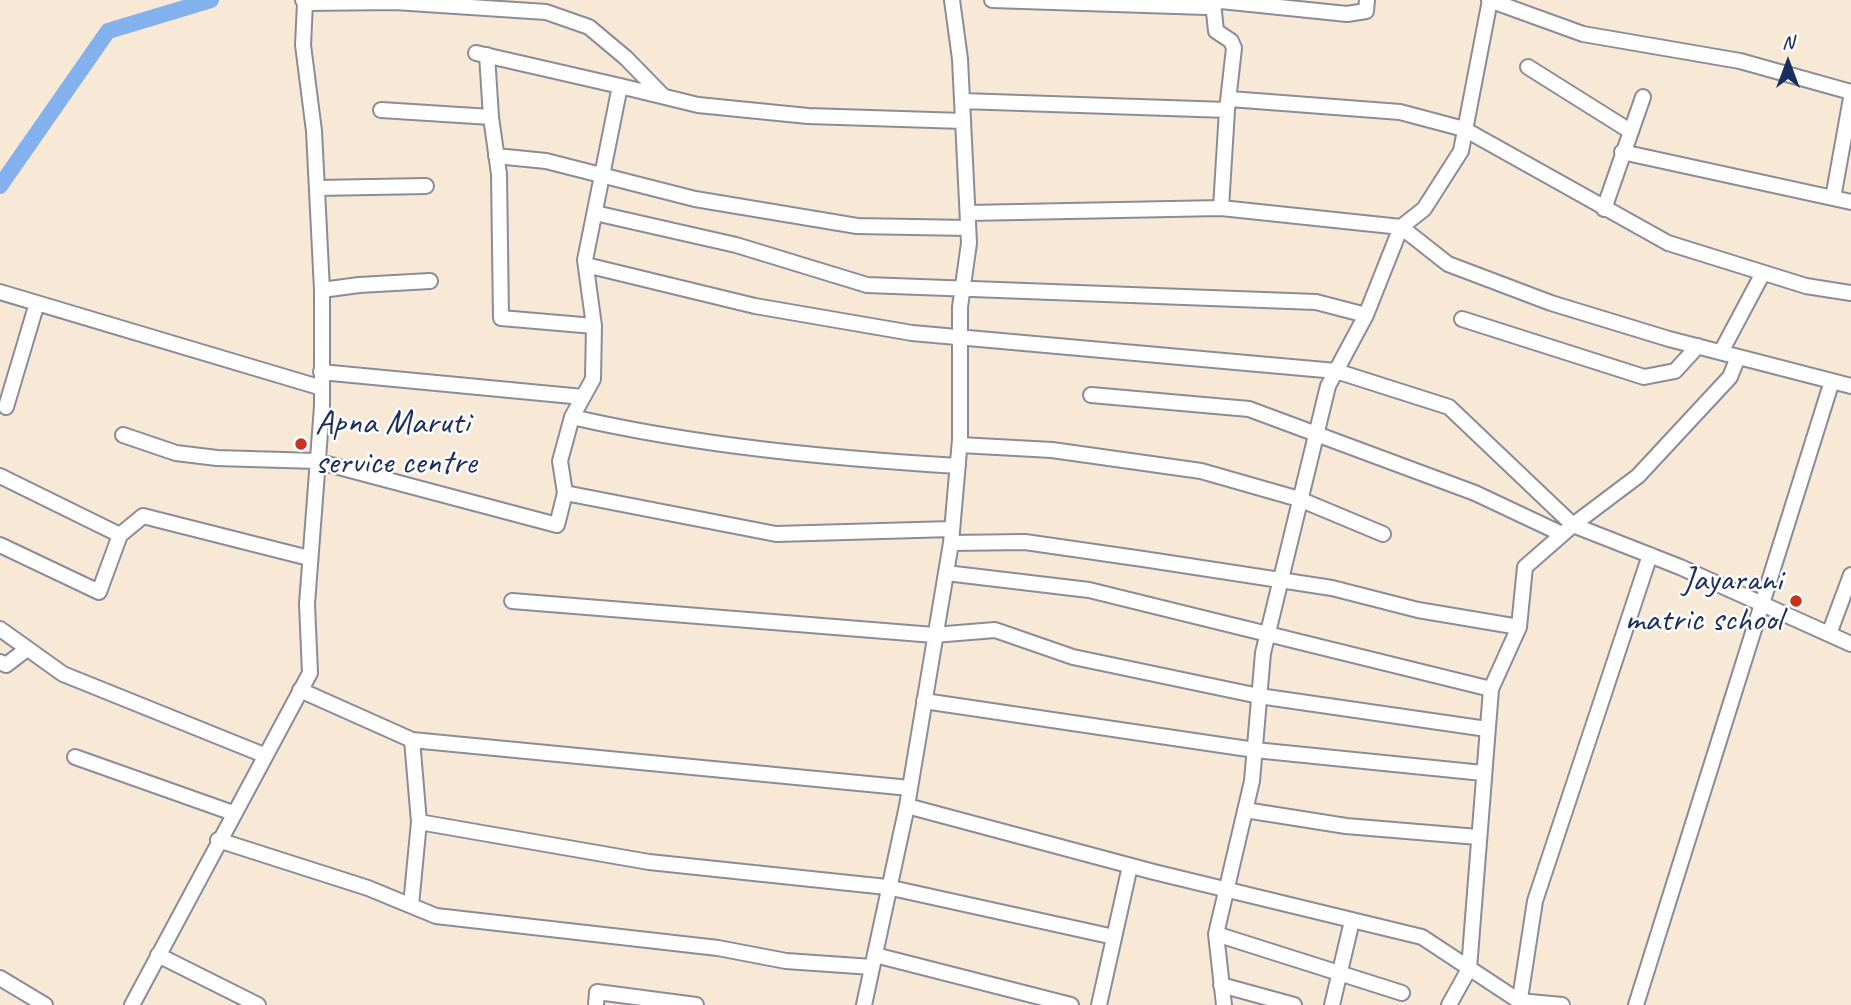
<!DOCTYPE html>
<style>
body{margin:0}
#map{position:relative;width:1851px;height:1005px;overflow:hidden;background:#f8e9d6;font-family:Caveat,sans-serif}
canvas{display:block}
.north{position:absolute;left:1753px;top:28px;width:70px;height:70px;-webkit-text-stroke:5px #fff;paint-order:stroke;rotate:0deg;font-size:19px;font-weight:700;line-height:28px;text-align:center;color:#1b2f5e}
.north::after{content:'';display:block;margin:auto;width:24px;height:32px;background:#1b2f5e;clip-path:polygon(50% 0,100% 100%,50% 72%,0 100%)}
</style>
<div id="map">
<canvas width="1851" height="1005"></canvas>
<div class="north">N</div>
</div>
<script>
const ctx = document.querySelector('canvas').getContext('2d');
ctx.lineJoin = 'round';
function stroke(path, color, width, dash) {
  ctx.strokeStyle = color;
  ctx.lineWidth = width;
  ctx.lineCap = dash ? 'butt' : 'round';
  ctx.setLineDash(dash || []);
  ctx.stroke(path);
}
function write(font, color, halo, rows, align = 'center') {
  ctx.font = font + ' Caveat,sans-serif';
  ctx.lineWidth = 5;
  ctx.setLineDash([]);
  ctx.textBaseline = 'middle';
  ctx.strokeStyle = halo;
  ctx.fillStyle = color;
  for (const [text, x, y, turn = 0] of rows) {
    ctx.save();
    ctx.translate(x, y);
    ctx.rotate((+turn || 0) * Math.PI / 180);
    ctx.textAlign = isNaN(turn) ? turn : align;
    if (halo) ctx.strokeText(text, 0, 0);
    ctx.fillText(text, 0, 0);
    ctx.restore();
  }
}
stroke(new Path2D(`
 M 0,186 L 108,31 L 211,0`), '#82b1ed', 16);
const minor = new Path2D(`
 M 992,0 L 1206,7 L 1221,1 L 1347,14 L 1366,11 L 1367,0
 M 1489,0 L 1583,34 L 1740,61 L 1851,92
 M 305,3 L 395,2 L 546,12 L 589,27 L 626,58 L 663,96
 M 476,53 L 620,86
 M 487,55 L 491,117 L 499,174 L 501,318 L 594,326
 M 1528,67 L 1630,131
 M 1230,99 L 1400,112 L 1464,129 L 1668,243 L 1806,286 L 1851,293
 M 962,101 L 1227,110 L 1234,48 L 1231,41 L 1216,31 L 1213,3
 M 381,110 L 491,117
 M 1622,152 L 1851,202
 M 496,156 L 546,161 L 695,199 L 857,226 L 968,228
 M 317,188 L 426,186
 M 1833,198 L 1851,98
 M 1221,208 L 1227,110
 M 1604,209 L 1643,97
 M 595,213 L 736,245 L 867,285 L 1316,302 L 1366,315
 M 968,213 L 1221,208 L 1401,227 L 1448,264 L 1551,303 L 1669,339 L 1851,386
 M 586,265 L 755,306 L 912,333 L 1336,371 L 1449,407 L 1573,525 L 1638,476 L 1730,377 L 1738,357
 M 322,290 L 359,285 L 430,281
 M 0,292 L 322,388
 M 1462,319 L 1644,377 L 1675,371 L 1698,346
 M 1721,352 L 1763,273
 M 321,372 L 583,397
 M 1091,395 L 1249,409 L 1475,493 L 1562,534
 M 6,407 L 37,303
 M 572,417 L 593,379 L 594,326 L 585,260 L 620,86 L 698,105 L 808,116 L 963,121
 M 123,435 L 176,453 L 217,458 L 316,461 L 557,525 L 565,493 L 776,534 L 952,529
 M 960,445 L 1052,450 L 1201,471 L 1299,499 L 1383,534
 M 0,476 L 120,535 L 143,516 L 309,558
 M 565,493 L 560,461 L 572,417 C 698,446 828,458 958,466
 M 951,543 L 1025,542 L 1143,559 L 1332,588 L 1418,610 L 1519,627 L 1525,567 L 1573,525 L 1680,567 L 1851,644
 M 0,545 L 99,592 L 120,535
 M 946,573 L 1089,590 L 1491,689
 M 512,601 L 934,635 L 995,630 L 1073,657 L 1259,696 L 1487,729
 M 0,629 L 63,674 L 264,755
 M 1829,634 L 1851,575
 M 0,662 L 6,665 L 27,649
 M 300,690 L 412,740 L 910,788
 M 924,701 L 1255,750 L 1483,773
 M 75,757 L 233,813
 M 907,806 L 1154,872 L 1422,937 L 1519,1001 L 1562,1005
 M 1245,810 L 1346,826 L 1478,837
 M 419,822 L 649,862 L 887,887 L 1114,937
 M 218,840 L 368,888 L 436,916 L 718,948 L 786,961 L 872,967
 M 411,905 L 419,822 L 412,740
 M 1216,934 L 1402,993
 M 158,955 L 258,1005
 M 875,955 L 1071,1005
 M 0,978 L 45,1005
 M 1221,985 L 1294,1005
 M 132,1005 L 310,673 L 307,604 L 322,406 L 322,290 L 314,131 L 303,45 L 305,3 L 303,0
 M 596,1005 L 597,992 L 696,1005
 M 864,1005 L 907,806 L 951,543 L 960,439 L 960,307 L 969,243 L 960,59 L 952,0
 M 1099,1005 L 1130,866
 M 1224,1005 L 1216,934 L 1252,781 L 1263,653 L 1328,386 L 1366,315 L 1401,227 L 1424,209 L 1461,151 L 1490,0
 M 1332,1005 L 1352,921
 M 1449,1005 L 1469,969 L 1491,689 L 1519,627
 M 1519,1005 L 1535,901 L 1650,555
 M 1636,1005 L 1832,381`);
stroke(minor, '#8a8c9a', 18);
stroke(minor, '#fff', 14);
for (const [x, y, r, color] of [
 [301,444,7,"#c8321e"],
 [1796,601,7,"#c8321e"]
]) {
  const dot = new Path2D();
  dot.arc(x, y, r, 0, 2 * Math.PI);
  ctx.fillStyle = color;
  ctx.fill(dot);
  stroke(dot, '#fff', 2.5);
}
write('35px', '#1b2f5e', '#fff', [
 ["Apna Maruti",315,424],
 ["service centre",315,464],
 ["Jayarani",1782,581,"right"],
 ["matric school",1782,621,"right"]
], 'left');
</script>
